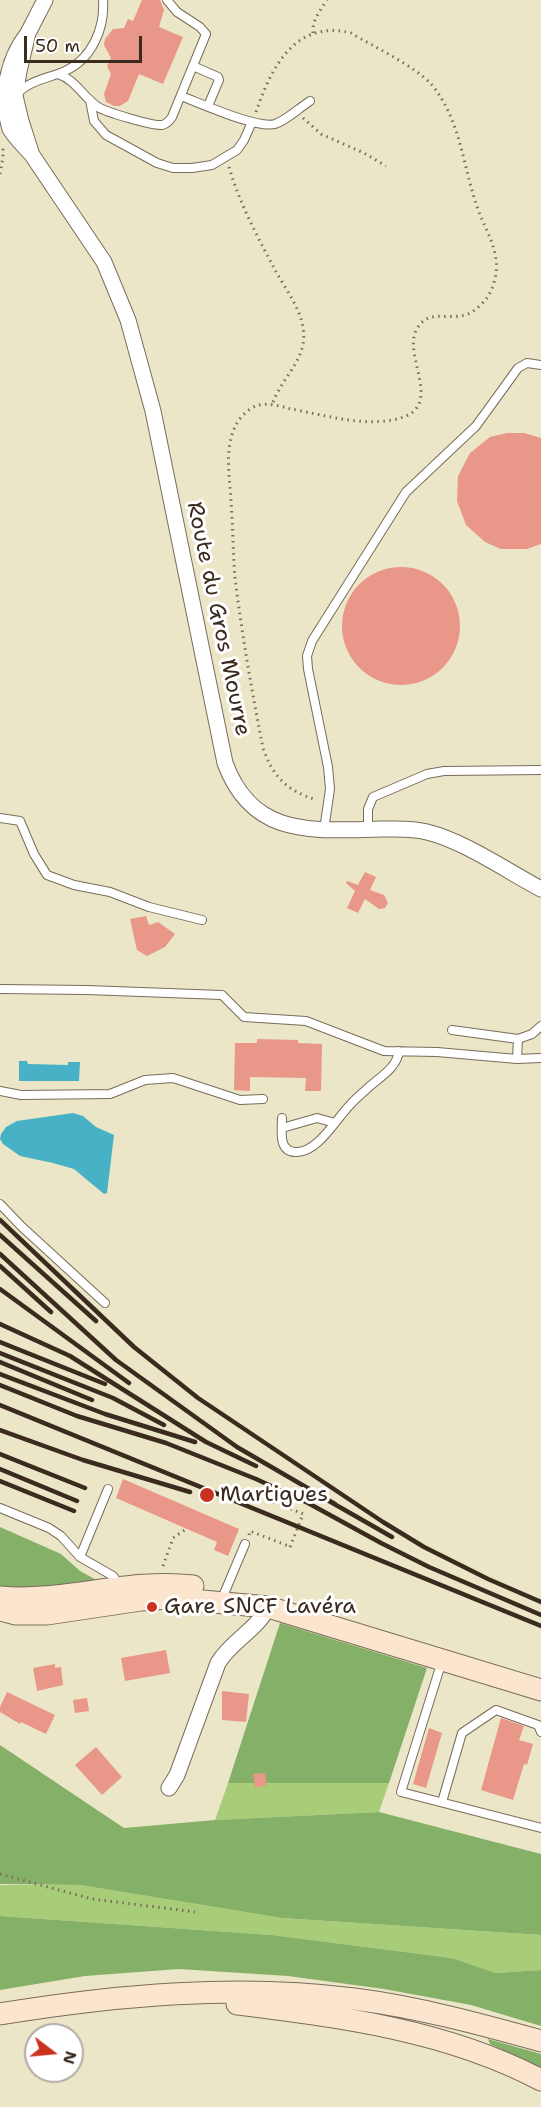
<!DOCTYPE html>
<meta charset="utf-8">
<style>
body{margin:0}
#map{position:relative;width:541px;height:2107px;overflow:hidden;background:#ece6c8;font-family:"Shantell Sans",sans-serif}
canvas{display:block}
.north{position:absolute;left:24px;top:2023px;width:60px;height:60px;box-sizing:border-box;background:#fff;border:2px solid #b1aaa5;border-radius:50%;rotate:106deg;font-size:16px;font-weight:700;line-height:24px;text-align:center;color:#3b2a1e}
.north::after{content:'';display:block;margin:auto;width:21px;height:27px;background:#c8321e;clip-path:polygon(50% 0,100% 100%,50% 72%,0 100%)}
.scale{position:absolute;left:24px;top:36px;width:118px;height:27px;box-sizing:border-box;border:3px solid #3b2a1e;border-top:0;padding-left:8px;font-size:18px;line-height:21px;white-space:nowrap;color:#3b2a1e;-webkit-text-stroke:4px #fff;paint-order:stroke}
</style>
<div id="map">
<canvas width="541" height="2107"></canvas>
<div class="north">N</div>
<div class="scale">50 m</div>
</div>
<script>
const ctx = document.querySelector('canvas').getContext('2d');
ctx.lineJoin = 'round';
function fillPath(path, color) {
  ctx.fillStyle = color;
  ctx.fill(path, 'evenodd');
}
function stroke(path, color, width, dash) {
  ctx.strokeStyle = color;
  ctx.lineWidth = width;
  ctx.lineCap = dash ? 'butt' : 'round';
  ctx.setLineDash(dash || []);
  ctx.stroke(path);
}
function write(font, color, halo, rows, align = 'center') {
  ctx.font = font + ' "Shantell Sans",sans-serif';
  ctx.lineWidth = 6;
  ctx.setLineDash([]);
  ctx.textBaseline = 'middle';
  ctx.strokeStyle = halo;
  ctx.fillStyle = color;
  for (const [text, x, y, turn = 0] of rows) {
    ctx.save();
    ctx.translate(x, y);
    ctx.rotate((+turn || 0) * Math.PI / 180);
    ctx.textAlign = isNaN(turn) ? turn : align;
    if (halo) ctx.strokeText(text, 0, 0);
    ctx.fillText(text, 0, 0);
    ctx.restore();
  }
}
fillPath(new Path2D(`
 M 228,1783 L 389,1783 L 379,1812 L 215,1820 Z
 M 0,1885 L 80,1885 L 282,1918 L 541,1935 L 541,1970 L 496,1973 L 452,1958 L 272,1935 L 0,1916 Z`), '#a7cd78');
fillPath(new Path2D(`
 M 0,1527 L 61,1554 L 80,1571 L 102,1583 L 0,1590 Z
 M 280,1623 L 427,1668 L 389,1783 L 228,1783 Z
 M 0,1745 L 124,1828 L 215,1820 L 379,1812 L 541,1854 L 541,1935 L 282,1918 L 80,1885 L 0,1884 Z
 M 0,1916 L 272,1935 L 452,1958 L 496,1973 L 541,1970 L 541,2026 L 471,2005 L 384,1989 L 288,1976 L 179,1969 L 85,1976 L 0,1990 Z
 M 488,2039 L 541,2054 L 541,2069 L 490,2044 Z`), '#85b068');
fillPath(new Path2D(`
 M 19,1061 L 27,1061 L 28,1064 L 68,1065 L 68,1062 L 80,1062 L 79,1081 L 19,1081 Z
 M 73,1113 L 83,1116 L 96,1127 L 114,1135 L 107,1193 L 104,1194 L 74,1169 L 53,1163 L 20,1156 L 3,1144 L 0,1139 L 1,1134 L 6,1127 L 17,1121 Z`), '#47b1c5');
fillPath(new Path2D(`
 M 142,0 L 160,0 L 164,10 L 159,27 L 183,37 L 163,84 L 139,74 L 128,101 L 120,106 L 114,106 L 106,102 L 104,94 L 111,74 L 107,66 L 111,58 L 104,45 L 105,39 L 113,29 L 124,28 L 128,19 L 133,21 Z
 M 507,433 L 524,433 L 541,438 L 541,544 L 527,549 L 501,549 L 485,542 L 466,525 L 457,501 L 458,476 L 470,453 L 490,437 Z
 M342 626a59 59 0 1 1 118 0a59 59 0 1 1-118 0Z
 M 365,872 L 376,877 L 370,890 L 384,895 L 388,903 L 385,908 L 379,909 L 365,899 L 358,913 L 347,908 L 355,891 L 346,883 L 347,881 L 358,885 Z
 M 146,916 L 149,925 L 158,922 L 175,934 L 165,947 L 147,956 L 137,950 L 130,919 Z
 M 257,1039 L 298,1040 L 298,1043 L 322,1044 L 321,1091 L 305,1091 L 306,1078 L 250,1077 L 250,1091 L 234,1090 L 235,1043 L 257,1043 Z
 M 123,1479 L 239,1529 L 228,1556 L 214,1550 L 217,1542 L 116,1498 Z
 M 166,1650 L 170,1673 L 125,1681 L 121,1658 Z
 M 55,1664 L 55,1668 L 61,1667 L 63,1685 L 37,1691 L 33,1668 Z
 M 222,1691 L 249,1694 L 246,1722 L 222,1720 Z
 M 7,1692 L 55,1715 L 46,1734 L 21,1722 L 20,1724 L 0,1712 L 0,1707 Z
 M 87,1698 L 89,1711 L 75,1713 L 73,1700 Z
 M 501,1718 L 524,1726 L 519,1740 L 533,1744 L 527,1765 L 524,1764 L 513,1800 L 481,1790 Z
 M 429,1728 L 442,1733 L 426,1788 L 413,1784 Z
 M 96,1747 L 122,1777 L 102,1795 L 75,1765 Z
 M 265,1773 L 267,1785 L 255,1788 L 253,1774 Z`), '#e89788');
const lane = new Path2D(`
 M 193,66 L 218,77 L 219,80 L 208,106
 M 58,74 C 76,80 82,96 98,107 C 106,112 152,126 162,125 C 167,124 169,121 172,117 L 206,34 L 200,27 L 177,12 L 167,0
 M 18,93 C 30,80 50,78 65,71 C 92,59 105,28 103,0
 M 181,96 C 200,103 257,129 275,124 C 287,120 299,108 310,101
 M 90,100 L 94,121 L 106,135 L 157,163 L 173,168 L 192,168 L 212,165 L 237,150 L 244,140 L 252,122
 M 0,818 L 20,821 L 34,854 L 47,875 L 74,885 L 110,892 L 149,907 L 202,920
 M 368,829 L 368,809 L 373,797 L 427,774 L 444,771 L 541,770
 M 324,830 L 330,789 L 328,767 L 308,669 L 307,656 L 312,641 L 406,492 L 476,426 L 518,368 L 527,363 L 541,365
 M 0,989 L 87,990 L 222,995 L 244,1017 L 306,1021 L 384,1051 L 437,1052 L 517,1059 L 541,1058
 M 452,1030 L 518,1039
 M 517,1059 L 518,1039 L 532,1034 L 541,1026
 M 0,1091 L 21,1095 L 110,1094 L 145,1080 L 173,1078 L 240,1100 L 263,1099
 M 282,1118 C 282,1131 278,1151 295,1152 C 317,1154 336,1119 350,1105 C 356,1098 364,1092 370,1086 C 382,1076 397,1067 399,1051
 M 282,1128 L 317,1118 L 335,1123
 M 0,1204 L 21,1226 L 105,1303
 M 0,1508 L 49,1528 L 61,1536 L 80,1557 L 113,1576 L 120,1585
 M 80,1557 L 108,1489
 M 221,1601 L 245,1544
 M 442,1661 L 401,1792 L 541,1828
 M 442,1802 L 462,1733 L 496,1710 L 538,1725 L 541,1732`);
const street = new Path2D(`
 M 28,33 L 45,0
 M 0,112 L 9,105 L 15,96 L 19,71 L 28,33 C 7,60 0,96 10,129 C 16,139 25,147 32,155 L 21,121 L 15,96
 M 32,155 L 104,262 L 128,320 L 153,411 L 225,763 C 253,839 314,830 382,829 C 397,829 413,828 427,832 C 464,841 507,871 541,889
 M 169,1788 L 177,1775 L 218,1663 C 231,1641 257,1630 268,1607`);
const secondary = new Path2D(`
 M 0,1597 C 65,1603 128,1578 193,1586
 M 0,1610 L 16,1614 L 47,1614 L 141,1600 L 170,1598 L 268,1607 L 541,1690
 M 237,2004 C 341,2017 446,2030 541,2080
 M 0,2014 C 116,1995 238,1984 354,1999 C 417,2007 480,2024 541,2041`);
stroke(lane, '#796c5a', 10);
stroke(street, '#796c5a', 17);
stroke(secondary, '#796c5a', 23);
stroke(new Path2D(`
 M 313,33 C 312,20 320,11 327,0
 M 256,112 C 271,68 295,19 351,33 C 374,47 415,66 432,85 C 462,122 463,170 479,212 C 485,228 494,242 496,260 C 498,272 494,287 487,298 C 482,304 475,311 468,314 C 448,322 426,306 415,333 C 406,358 439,402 406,416 C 371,430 326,415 291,409 C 280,406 267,402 256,406 C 248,409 238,419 235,427 C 224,450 230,478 231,502 C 233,527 233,553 235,578 C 242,635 252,692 263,748 C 273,777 287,791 317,800
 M 303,118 L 321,134 L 364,153 L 386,166
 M 229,167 C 239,202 257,236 274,268 C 286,291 308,316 303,344 C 299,366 279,383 272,405
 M 0,174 L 3,157 L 3,146
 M 268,1500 L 306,1515
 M 249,1535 L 250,1531 L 291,1547
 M 163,1566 L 173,1538 L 186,1529
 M 0,1874 L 92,1899 L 195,1912`), '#796c5a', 3, [1.5, 4.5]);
stroke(lane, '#fff', 8);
stroke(street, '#fff', 15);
stroke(secondary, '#fce5cf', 21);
stroke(new Path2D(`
 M 0,1220 L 134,1347 L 198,1398 L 383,1522 L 424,1547 L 488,1579 L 541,1602
 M 0,1235 L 96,1321
 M 0,1254 L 116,1360 L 237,1447 L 335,1504
 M 0,1266 L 51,1312
 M 0,1289 L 129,1383
 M 0,1324 L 70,1356 L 206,1442 L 256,1466
 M 0,1342 L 105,1384
 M 0,1353 L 113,1398 L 164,1425
 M 0,1362 L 92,1400
 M 0,1374 L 105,1414 L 195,1442
 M 0,1385 L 77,1416 L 166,1443 L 256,1479 L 308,1503 L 381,1543 L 429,1567 L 541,1615
 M 0,1405 L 541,1626
 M 0,1430 L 83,1460 L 190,1492
 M 0,1454 L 85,1488
 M 0,1469 L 77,1501
 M 0,1481 L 74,1511
 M 329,1501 L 392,1537`), '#3b2a1e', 4.5);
stroke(new Path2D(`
 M 290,1547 L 303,1514`), '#796c5a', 3, [1.5, 4.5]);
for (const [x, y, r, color] of [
 [207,1495,8,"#c8321e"],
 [152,1607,6,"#c8321e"]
]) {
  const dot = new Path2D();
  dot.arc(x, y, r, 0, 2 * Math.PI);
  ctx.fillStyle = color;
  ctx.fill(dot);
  stroke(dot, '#fff', 2);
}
write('22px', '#3b2a1e', '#fff', [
 ["Route du Gros Mourre",218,619,78]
]);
write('22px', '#3b2a1e', '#fff', [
 ["Martigues",220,1495],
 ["Gare SNCF Lavéra",164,1607]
], 'left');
</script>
